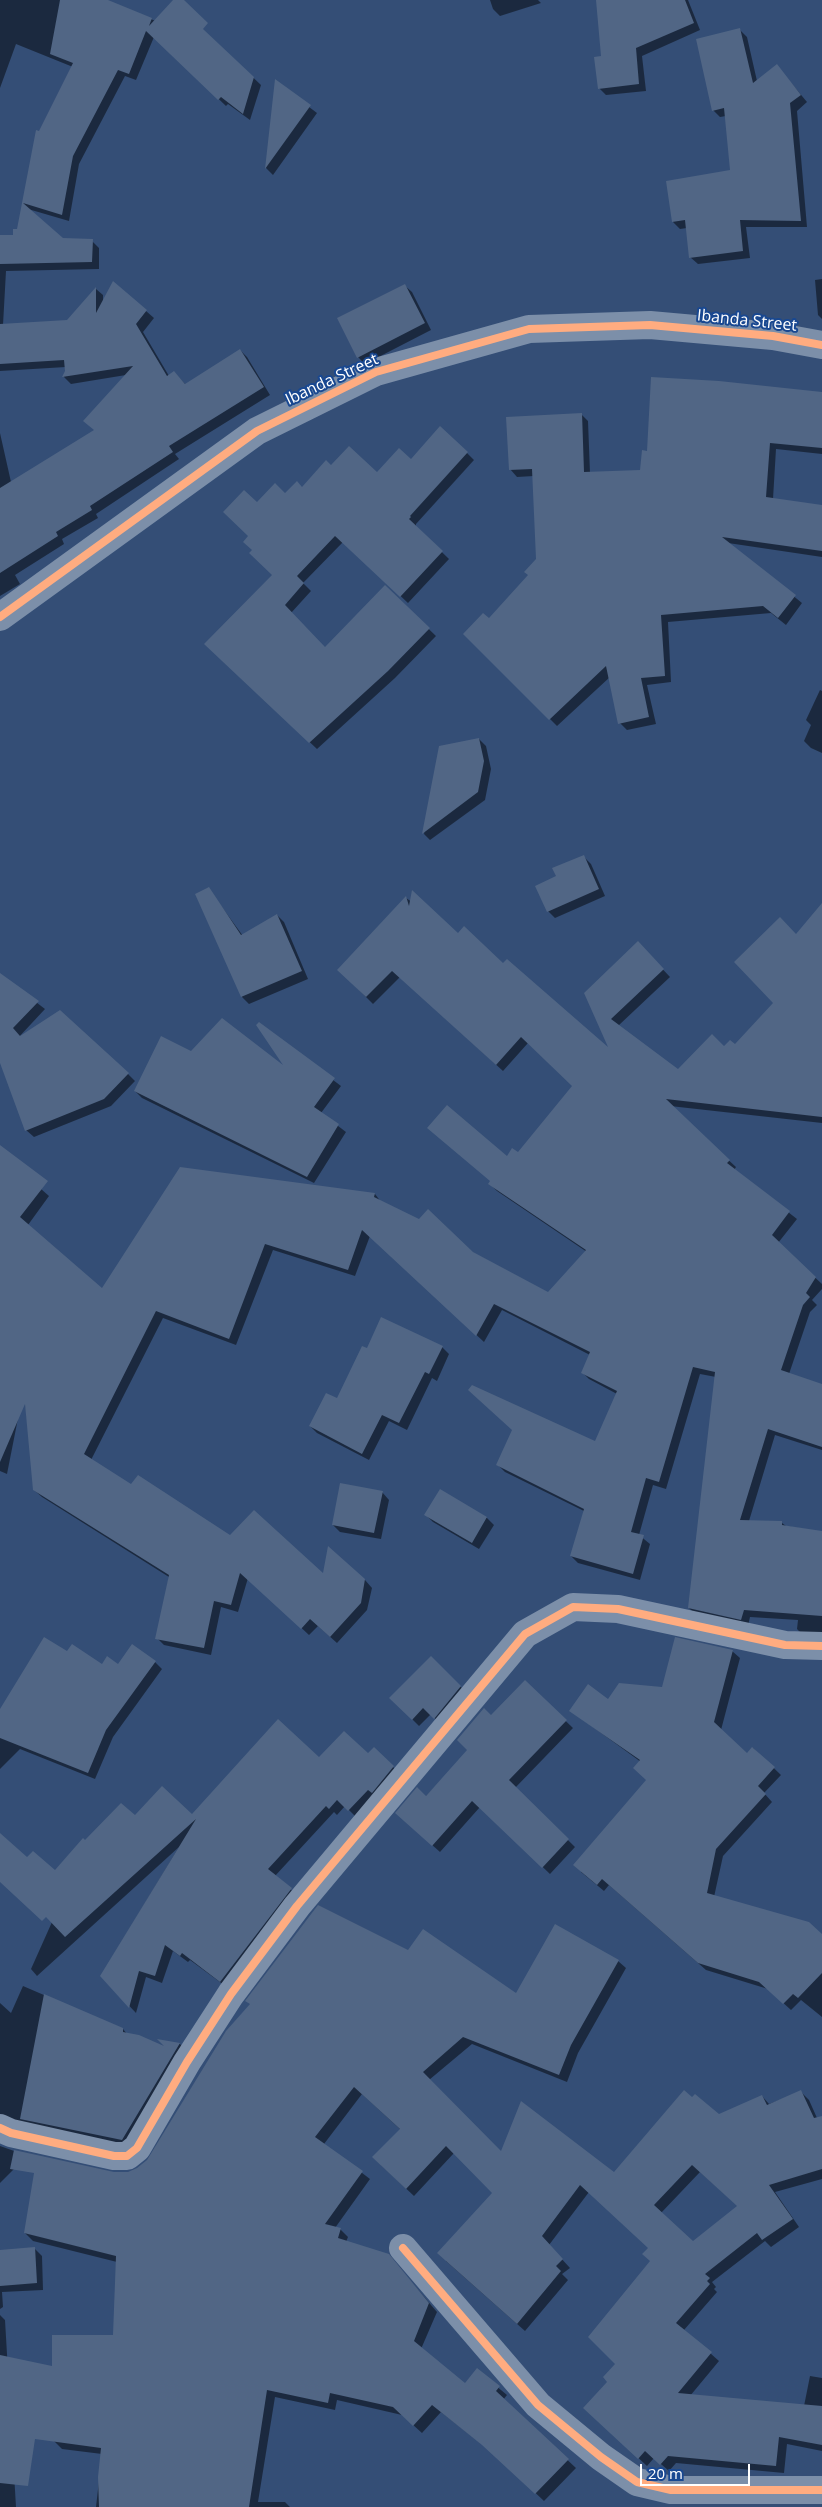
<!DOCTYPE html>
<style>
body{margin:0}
#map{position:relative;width:822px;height:2507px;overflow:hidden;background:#344e76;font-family:"Open Sans",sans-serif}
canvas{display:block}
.scale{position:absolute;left:640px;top:2464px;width:110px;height:22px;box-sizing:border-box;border:2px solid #fff;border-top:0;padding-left:6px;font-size:15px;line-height:18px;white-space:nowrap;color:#fff;-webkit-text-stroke:4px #194891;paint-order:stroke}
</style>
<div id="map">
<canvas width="822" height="2507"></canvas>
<div class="scale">20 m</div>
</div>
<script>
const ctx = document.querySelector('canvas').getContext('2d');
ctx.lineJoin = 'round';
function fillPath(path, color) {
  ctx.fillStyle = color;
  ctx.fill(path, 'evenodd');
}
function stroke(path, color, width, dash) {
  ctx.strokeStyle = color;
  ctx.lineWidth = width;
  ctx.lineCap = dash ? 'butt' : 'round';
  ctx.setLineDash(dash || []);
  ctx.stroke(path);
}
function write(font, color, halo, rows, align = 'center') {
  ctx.font = font + ' "Open Sans",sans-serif';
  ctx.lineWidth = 4;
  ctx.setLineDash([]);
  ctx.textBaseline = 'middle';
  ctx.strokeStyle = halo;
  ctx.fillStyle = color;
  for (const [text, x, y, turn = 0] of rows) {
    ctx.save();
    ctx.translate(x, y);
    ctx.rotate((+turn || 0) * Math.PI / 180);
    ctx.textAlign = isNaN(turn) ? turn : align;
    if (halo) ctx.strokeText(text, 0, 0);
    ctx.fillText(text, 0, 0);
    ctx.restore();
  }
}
fillPath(new Path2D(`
 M 0,0 L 104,0 L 222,48 L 261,85 L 250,120 L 228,104 L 226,106 L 154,37 L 136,80 L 125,76 L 79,164 L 69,221 L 28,209 L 63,239 L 92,241 L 99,248 L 99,269 L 6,271 L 3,325 L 67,321 L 96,289 L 103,295 L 103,303 L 114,283 L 154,318 L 143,332 L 169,376 L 174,372 L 186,385 L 240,350 L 247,357 L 270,395 L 175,454 L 179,459 L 96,514 L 98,518 L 62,539 L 64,544 L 15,575 L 20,584 L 0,596 L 0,433 L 11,482 L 95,431 L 126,375 L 71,384 L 64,377 L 66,367 L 0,371 L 0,236 L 15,237 L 18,230 L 37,132 L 40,132 L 73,67 L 16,44 L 0,88 Z
 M 490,0 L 538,0 L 541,3 L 500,16 L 493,9 Z
 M 597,0 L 688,0 L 700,30 L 642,56 L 646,91 L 606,95 L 599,88 L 603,58 Z
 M 740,30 L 747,37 L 757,81 L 777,66 L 807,102 L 797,111 L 807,227 L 746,227 L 750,258 L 698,264 L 690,257 L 687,228 L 680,229 L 673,222 L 667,182 L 732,171 L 726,116 L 720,117 L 713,110 Z
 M 276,82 L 317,113 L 273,175 L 266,168 Z
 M 822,279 L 822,319 L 818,315 L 815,280 Z
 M 404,285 L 412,292 L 431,330 L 365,364 L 358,357 Z
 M 822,393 L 822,454 L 776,449 L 773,499 L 822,506 L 822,557 L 728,543 L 802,603 L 786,625 L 771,613 L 668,622 L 671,682 L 647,685 L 656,724 L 627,730 L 620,723 L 610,677 L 557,726 L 465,634 L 489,620 L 530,575 L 537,559 L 534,476 L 517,477 L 510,469 L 581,414 L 588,421 L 590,473 L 641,471 L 648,452 Z
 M 467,453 L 474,460 L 416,524 L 416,527 L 449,559 L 408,603 L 343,542 L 303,583 L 311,591 L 291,613 L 325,649 L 385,587 L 436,636 L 395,678 L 317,749 L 213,651 L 274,575 L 254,550 L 250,536 L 257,504 L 302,488 L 331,467 L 377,474 L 411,460 Z
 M 820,690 L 822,691 L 822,753 L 811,748 L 804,741 L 811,725 L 806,720 Z
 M 479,739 L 486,746 L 491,769 L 485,800 L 430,840 L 424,834 L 440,747 Z
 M 584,857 L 591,864 L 605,896 L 555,918 L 548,911 L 558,877 Z
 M 208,888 L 243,936 L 277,915 L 284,922 L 308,979 L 249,1004 L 242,997 L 196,895 Z
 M 406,898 L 503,965 L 612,1052 L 588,999 L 638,943 L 670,977 L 618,1026 L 678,1070 L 724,1048 L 735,1046 L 775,1003 L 796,935 L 822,913 L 822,1123 L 670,1106 L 736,1167 L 734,1170 L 797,1219 L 778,1243 L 822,1284 L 822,1289 L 812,1300 L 817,1305 L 810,1312 L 789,1374 L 822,1385 L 822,1450 L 775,1435 L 749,1521 L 782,1523 L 786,1526 L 822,1532 L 822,1637 L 804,1636 L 797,1629 L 798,1620 L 750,1617 L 748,1626 L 696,1615 L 689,1608 L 716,1377 L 700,1374 L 666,1489 L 653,1485 L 639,1535 L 650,1544 L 640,1580 L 578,1563 L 571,1556 L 584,1511 L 505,1472 L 498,1465 L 596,1443 L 617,1394 L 589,1379 L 582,1372 L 590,1355 L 502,1310 L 484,1342 L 370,1236 L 355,1276 L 273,1250 L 236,1345 L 163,1318 L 91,1460 L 131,1485 L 230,1537 L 323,1576 L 365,1580 L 372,1588 L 367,1610 L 337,1643 L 318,1626 L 309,1635 L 248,1578 L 238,1612 L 221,1607 L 211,1655 L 164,1645 L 157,1638 L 169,1577 L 42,1497 L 34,1490 L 24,1388 L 7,1474 L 0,1471 L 0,1153 L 49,1196 L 28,1225 L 102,1289 L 375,1194 L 381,1202 L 548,1294 L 587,1252 L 497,1191 L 490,1184 L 507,1158 L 518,1154 L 573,1086 L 528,1043 L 503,1071 L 400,977 L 373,1004 L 339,970 Z
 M 2,976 L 45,1009 L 18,1038 L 128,1074 L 135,1081 L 111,1106 L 34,1137 L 26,1130 L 0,1060 L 0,979 Z
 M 259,1024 L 341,1086 L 321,1113 L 346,1132 L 314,1183 L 142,1098 L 135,1091 L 191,1052 L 287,1070 Z
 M 442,1347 L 449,1354 L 437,1381 L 432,1378 L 407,1430 L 389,1421 L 369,1460 L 317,1433 L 310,1426 L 337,1400 L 367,1350 Z
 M 440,1490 L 487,1518 L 494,1525 L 479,1549 L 433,1522 L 426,1515 Z
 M 382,1492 L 389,1500 L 381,1539 L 340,1532 L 333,1525 Z
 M 732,1651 L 740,1658 L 721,1730 L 747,1754 L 753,1748 L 781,1775 L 764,1793 L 772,1802 L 723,1856 L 714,1897 L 822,1936 L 822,2017 L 801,2000 L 791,2010 L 768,1989 L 706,1970 L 609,1885 L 604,1891 L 581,1872 L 647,1780 L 641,1762 L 571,1711 L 663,1689 Z
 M 68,1653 L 102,1665 L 155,1662 L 162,1669 L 113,1737 L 95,1779 L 20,1749 L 0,1769 L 0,1711 Z
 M 431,1658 L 468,1694 L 441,1725 L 431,1714 L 419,1726 L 391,1698 Z
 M 525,1682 L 573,1728 L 515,1788 L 575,1847 L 550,1874 L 480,1807 L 440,1852 L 404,1820 L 469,1750 L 491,1717 Z
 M 368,1755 L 393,1767 L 400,1774 L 356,1817 L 345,1806 L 337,1815 L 334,1812 L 275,1876 L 298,1896 L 228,1988 L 190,1960 L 188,1962 L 173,1951 L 162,1983 L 146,1977 L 136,2013 L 101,1976 L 179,1847 L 37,1976 L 31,1969 L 90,1837 L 135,1817 L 192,1816 L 320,1758 Z
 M 408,1951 L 517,1994 L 618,1961 L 626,1968 L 578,2053 L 567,2082 L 472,2044 L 429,2080 L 501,2153 L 614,2174 L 719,2116 L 762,2096 L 769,2104 L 801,2092 L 809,2100 L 817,2118 L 822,2117 L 822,2179 L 775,2192 L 799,2227 L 771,2247 L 765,2241 L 712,2282 L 716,2287 L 714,2289 L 717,2292 L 684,2330 L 719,2361 L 690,2396 L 804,2406 L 810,2376 L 822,2378 L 822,2451 L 787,2444 L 784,2473 L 676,2463 L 669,2471 L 654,2458 L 647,2466 L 593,2416 L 617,2364 L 652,2261 L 649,2248 L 589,2192 L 549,2245 L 570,2268 L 562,2274 L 568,2280 L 525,2331 L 446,2261 L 494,2193 L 454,2153 L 414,2196 L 381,2165 L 401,2130 L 362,2094 L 324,2144 L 370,2179 L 335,2228 L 340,2229 L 348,2237 L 346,2242 L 388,2255 L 437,2312 L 421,2349 L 465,2384 L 477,2370 L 507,2395 L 503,2400 L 576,2468 L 544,2501 L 492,2452 L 441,2412 L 422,2433 L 402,2415 L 337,2400 L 335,2410 L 275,2397 L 258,2502 L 285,2502 L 290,2507 L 96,2507 L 102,2454 L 62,2449 L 54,2441 L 114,2336 L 117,2262 L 33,2241 L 25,2233 L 114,2173 L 127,2173 L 137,2170 ZM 700,2172 L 739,2207 L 693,2242 L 661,2213 Z
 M 23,1986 L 123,2029 L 127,2034 L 169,2049 L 161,2041 L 180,2044 L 187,2052 L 129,2147 L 0,2122 L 0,2003 L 11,2013 Z
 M 0,2146 L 17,2152 L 24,2159 L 0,2183 Z
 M 34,2248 L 42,2256 L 43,2290 L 2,2292 L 3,2307 L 0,2309 L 0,2251 Z
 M 0,2315 L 5,2320 L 16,2507 L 0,2507 Z`), '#0007');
fillPath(new Path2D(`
 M 60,0 L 108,0 L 152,18 L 149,26 L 173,0 L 184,0 L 208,23 L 203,29 L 254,77 L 243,114 L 221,97 L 218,100 L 146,31 L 129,74 L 118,70 L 73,156 L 62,215 L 23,203 L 63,238 L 93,239 L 92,262 L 0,264 L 0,235 L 13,235 L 13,229 L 17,229 L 36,130 L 39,131 L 73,63 L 50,54 Z
 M 596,0 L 685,0 L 694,23 L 636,48 L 639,84 L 598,89 L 594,57 L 601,56 Z
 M 740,28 L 753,83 L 777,64 L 801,95 L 790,103 L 801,221 L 740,220 L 743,251 L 689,258 L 685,220 L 672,222 L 666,181 L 730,170 L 724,108 L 712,111 L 696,39 Z
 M 275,79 L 311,105 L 265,169 Z
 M 113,281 L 147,310 L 136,324 L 167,376 L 174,371 L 185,384 L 240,349 L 264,387 L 169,446 L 173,452 L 90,506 L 92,510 L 56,532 L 58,536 L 0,573 L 0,488 L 94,430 L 83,421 L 133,366 L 62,377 L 65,371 L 64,360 L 0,364 L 0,324 L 67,320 L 96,287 L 96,313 Z
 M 405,284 L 425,323 L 357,358 L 337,318 Z
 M 651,377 L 719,381 L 822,392 L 822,448 L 770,443 L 766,497 L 822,505 L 822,551 L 722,537 L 796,595 L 778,618 L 763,606 L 661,615 L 665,676 L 641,678 L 649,717 L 618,724 L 606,666 L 549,720 L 463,634 L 483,613 L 489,618 L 528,575 L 524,572 L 536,559 L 532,469 L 509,470 L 506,417 L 582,413 L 584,472 L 640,470 L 642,450 L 647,451 Z
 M 440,426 L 468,452 L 410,516 L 411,517 L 409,519 L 443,551 L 400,597 L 335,536 L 297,576 L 304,583 L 285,605 L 325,647 L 385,585 L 430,628 L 388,671 L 309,743 L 204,644 L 272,575 L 249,553 L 252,550 L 243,542 L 248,536 L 223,512 L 244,490 L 257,502 L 275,483 L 285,493 L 297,481 L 302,487 L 326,460 L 331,465 L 349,446 L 377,472 L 399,448 L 411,459 Z
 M 479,738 L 484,761 L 478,792 L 422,834 L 439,746 Z
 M 584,855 L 599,889 L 547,912 L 535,886 L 556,876 L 552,868 Z
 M 209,887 L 241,935 L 277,914 L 302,971 L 241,997 L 195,894 Z
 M 412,890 L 458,933 L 464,926 L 503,963 L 507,959 L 608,1047 L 584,993 L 638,941 L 664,969 L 611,1019 L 678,1069 L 712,1034 L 724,1046 L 730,1040 L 735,1044 L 773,1003 L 734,962 L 780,917 L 796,934 L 822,903 L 822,1117 L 666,1099 L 730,1160 L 727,1163 L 790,1211 L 772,1235 L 816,1277 L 806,1293 L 810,1297 L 803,1305 L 781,1370 L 822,1384 L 822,1447 L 768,1429 L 740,1520 L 782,1521 L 782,1525 L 822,1531 L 822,1616 L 744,1610 L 741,1620 L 688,1608 L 715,1372 L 693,1367 L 659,1482 L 646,1478 L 631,1532 L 644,1535 L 633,1574 L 570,1556 L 584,1509 L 496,1465 L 512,1430 L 468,1390 L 472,1385 L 595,1441 L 617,1391 L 581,1373 L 590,1352 L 494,1304 L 476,1336 L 362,1230 L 348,1270 L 265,1244 L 229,1339 L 156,1311 L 84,1454 L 131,1484 L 138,1475 L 230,1535 L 254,1510 L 323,1573 L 328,1546 L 365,1579 L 361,1603 L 330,1637 L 310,1619 L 301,1629 L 240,1573 L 231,1605 L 214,1601 L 204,1648 L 155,1639 L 169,1575 L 33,1490 L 25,1404 L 0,1462 L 0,1145 L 48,1181 L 20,1217 L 102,1288 L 180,1167 L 375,1193 L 374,1197 L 419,1219 L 428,1209 L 473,1252 L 548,1292 L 586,1250 L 488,1184 L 490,1181 L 427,1128 L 447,1105 L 507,1156 L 512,1148 L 518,1152 L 572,1086 L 521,1037 L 496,1065 L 392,971 L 366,997 L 337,970 L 406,896 L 409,906 Z
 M 0,973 L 39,1001 L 13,1028 L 20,1036 L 60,1010 L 129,1073 L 104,1099 L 25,1131 L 0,1063 Z
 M 222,1018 L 283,1065 L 256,1025 L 259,1022 L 335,1078 L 314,1107 L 339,1124 L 307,1177 L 134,1091 L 161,1036 L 191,1051 Z
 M 381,1317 L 443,1346 L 429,1374 L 425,1372 L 399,1423 L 382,1415 L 362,1454 L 309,1426 L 326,1393 L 337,1398 L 362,1346 L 367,1348 Z
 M 340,1483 L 383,1491 L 374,1533 L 332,1525 Z
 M 440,1489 L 487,1517 L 472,1543 L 424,1515 Z
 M 44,1637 L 67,1651 L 72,1644 L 102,1664 L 107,1656 L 118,1664 L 132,1644 L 156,1661 L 106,1730 L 88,1773 L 0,1738 L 0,1709 Z
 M 675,1637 L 733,1650 L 714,1722 L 747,1753 L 752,1747 L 775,1767 L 758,1786 L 766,1794 L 716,1849 L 707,1893 L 809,1922 L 822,1934 L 822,1973 L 798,1998 L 793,1994 L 783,2004 L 759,1982 L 698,1963 L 602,1879 L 597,1885 L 573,1865 L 646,1780 L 633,1768 L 640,1760 L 569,1711 L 588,1684 L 608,1699 L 619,1683 L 662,1687 Z
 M 431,1656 L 461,1686 L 434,1719 L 423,1708 L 412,1720 L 389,1698 Z
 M 525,1680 L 567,1720 L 509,1780 L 569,1839 L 542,1868 L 472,1801 L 432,1846 L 395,1813 L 417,1787 L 426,1796 L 467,1750 L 457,1740 L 484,1708 L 491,1715 Z
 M 278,1719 L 319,1757 L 344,1731 L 368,1753 L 374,1747 L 394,1766 L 372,1793 L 368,1790 L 348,1811 L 337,1800 L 329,1809 L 326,1806 L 268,1869 L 292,1888 L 220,1982 L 182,1953 L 180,1956 L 165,1945 L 155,1976 L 139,1971 L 129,2008 L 100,1976 L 196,1819 L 65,1937 L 46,1917 L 42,1921 L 0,1882 L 0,1833 L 27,1857 L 33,1851 L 55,1870 L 83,1838 L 85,1840 L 121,1803 L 135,1815 L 162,1786 L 192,1814 Z
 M 318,1905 L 408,1950 L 423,1929 L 516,1993 L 555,1924 L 619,1960 L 571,2045 L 559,2075 L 463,2037 L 423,2072 L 501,2151 L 521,2101 L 614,2172 L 684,2090 L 692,2097 L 695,2094 L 719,2114 L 762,2095 L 767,2105 L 801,2090 L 814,2118 L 822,2116 L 822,2169 L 769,2185 L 793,2219 L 762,2240 L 757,2233 L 705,2274 L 710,2278 L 707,2281 L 710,2284 L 676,2323 L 712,2352 L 678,2393 L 822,2406 L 822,2445 L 779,2437 L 776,2466 L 668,2456 L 660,2465 L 645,2451 L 638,2459 L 583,2408 L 607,2382 L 603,2377 L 615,2364 L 588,2337 L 650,2261 L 642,2254 L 648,2248 L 580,2185 L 542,2236 L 563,2259 L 556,2266 L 561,2271 L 517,2324 L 437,2253 L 492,2193 L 446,2146 L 406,2189 L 372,2157 L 400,2129 L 354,2087 L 315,2137 L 363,2171 L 325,2224 L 341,2228 L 338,2238 L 389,2254 L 429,2303 L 414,2341 L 465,2383 L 477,2368 L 500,2386 L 496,2391 L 569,2459 L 535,2494 L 482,2445 L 432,2405 L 413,2426 L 393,2407 L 330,2393 L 328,2403 L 267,2390 L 249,2507 L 99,2507 L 98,2477 L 101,2448 L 35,2439 L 28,2486 L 0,2483 L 0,2355 L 52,2366 L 52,2335 L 113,2335 L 116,2256 L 24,2233 L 34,2173 L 10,2169 L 14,2150 L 114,2172 L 128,2172 L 137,2168 L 147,2160 L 226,2031 L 250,2004 L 245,2001 ZM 692,2165 L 737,2206 L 693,2241 L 654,2205 Z
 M 44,1994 L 123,2028 L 123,2032 L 139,2035 L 164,2046 L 157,2039 L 180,2043 L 122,2140 L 20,2119 Z
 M 35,2247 L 37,2283 L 0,2286 L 0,2250 Z`), '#516685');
stroke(new Path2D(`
 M 0,2128 L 11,2133 L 114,2156 L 127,2156 L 137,2148 L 187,2062 L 231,1994 L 297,1906 L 525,1634 L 573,1607 L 618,1609 L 785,1645 L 822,1646
 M 403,2248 L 538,2405 L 601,2457 L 637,2482 L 671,2490 L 822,2490`), '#7c8fa9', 28);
stroke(new Path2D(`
 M 0,617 L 257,431 L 376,372 L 529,329 L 650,325 L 773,336 L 822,345`), '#7c8fa9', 28);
stroke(new Path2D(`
 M 0,617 L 257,431 L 376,372 L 529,329 L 650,325 L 773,336 L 822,345
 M 0,2128 L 11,2133 L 114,2156 L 127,2156 L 137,2148 L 187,2062 L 231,1994 L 297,1906 L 525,1634 L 573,1607 L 618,1609 L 785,1645 L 822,1646
 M 403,2248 L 538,2405 L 601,2457 L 637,2482 L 671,2490 L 822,2490`), '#ffac80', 8);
write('16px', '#fff', '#194891', [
 ["Ibanda Street",747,321,6],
 ["Ibanda Street",332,380,-25]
]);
</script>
